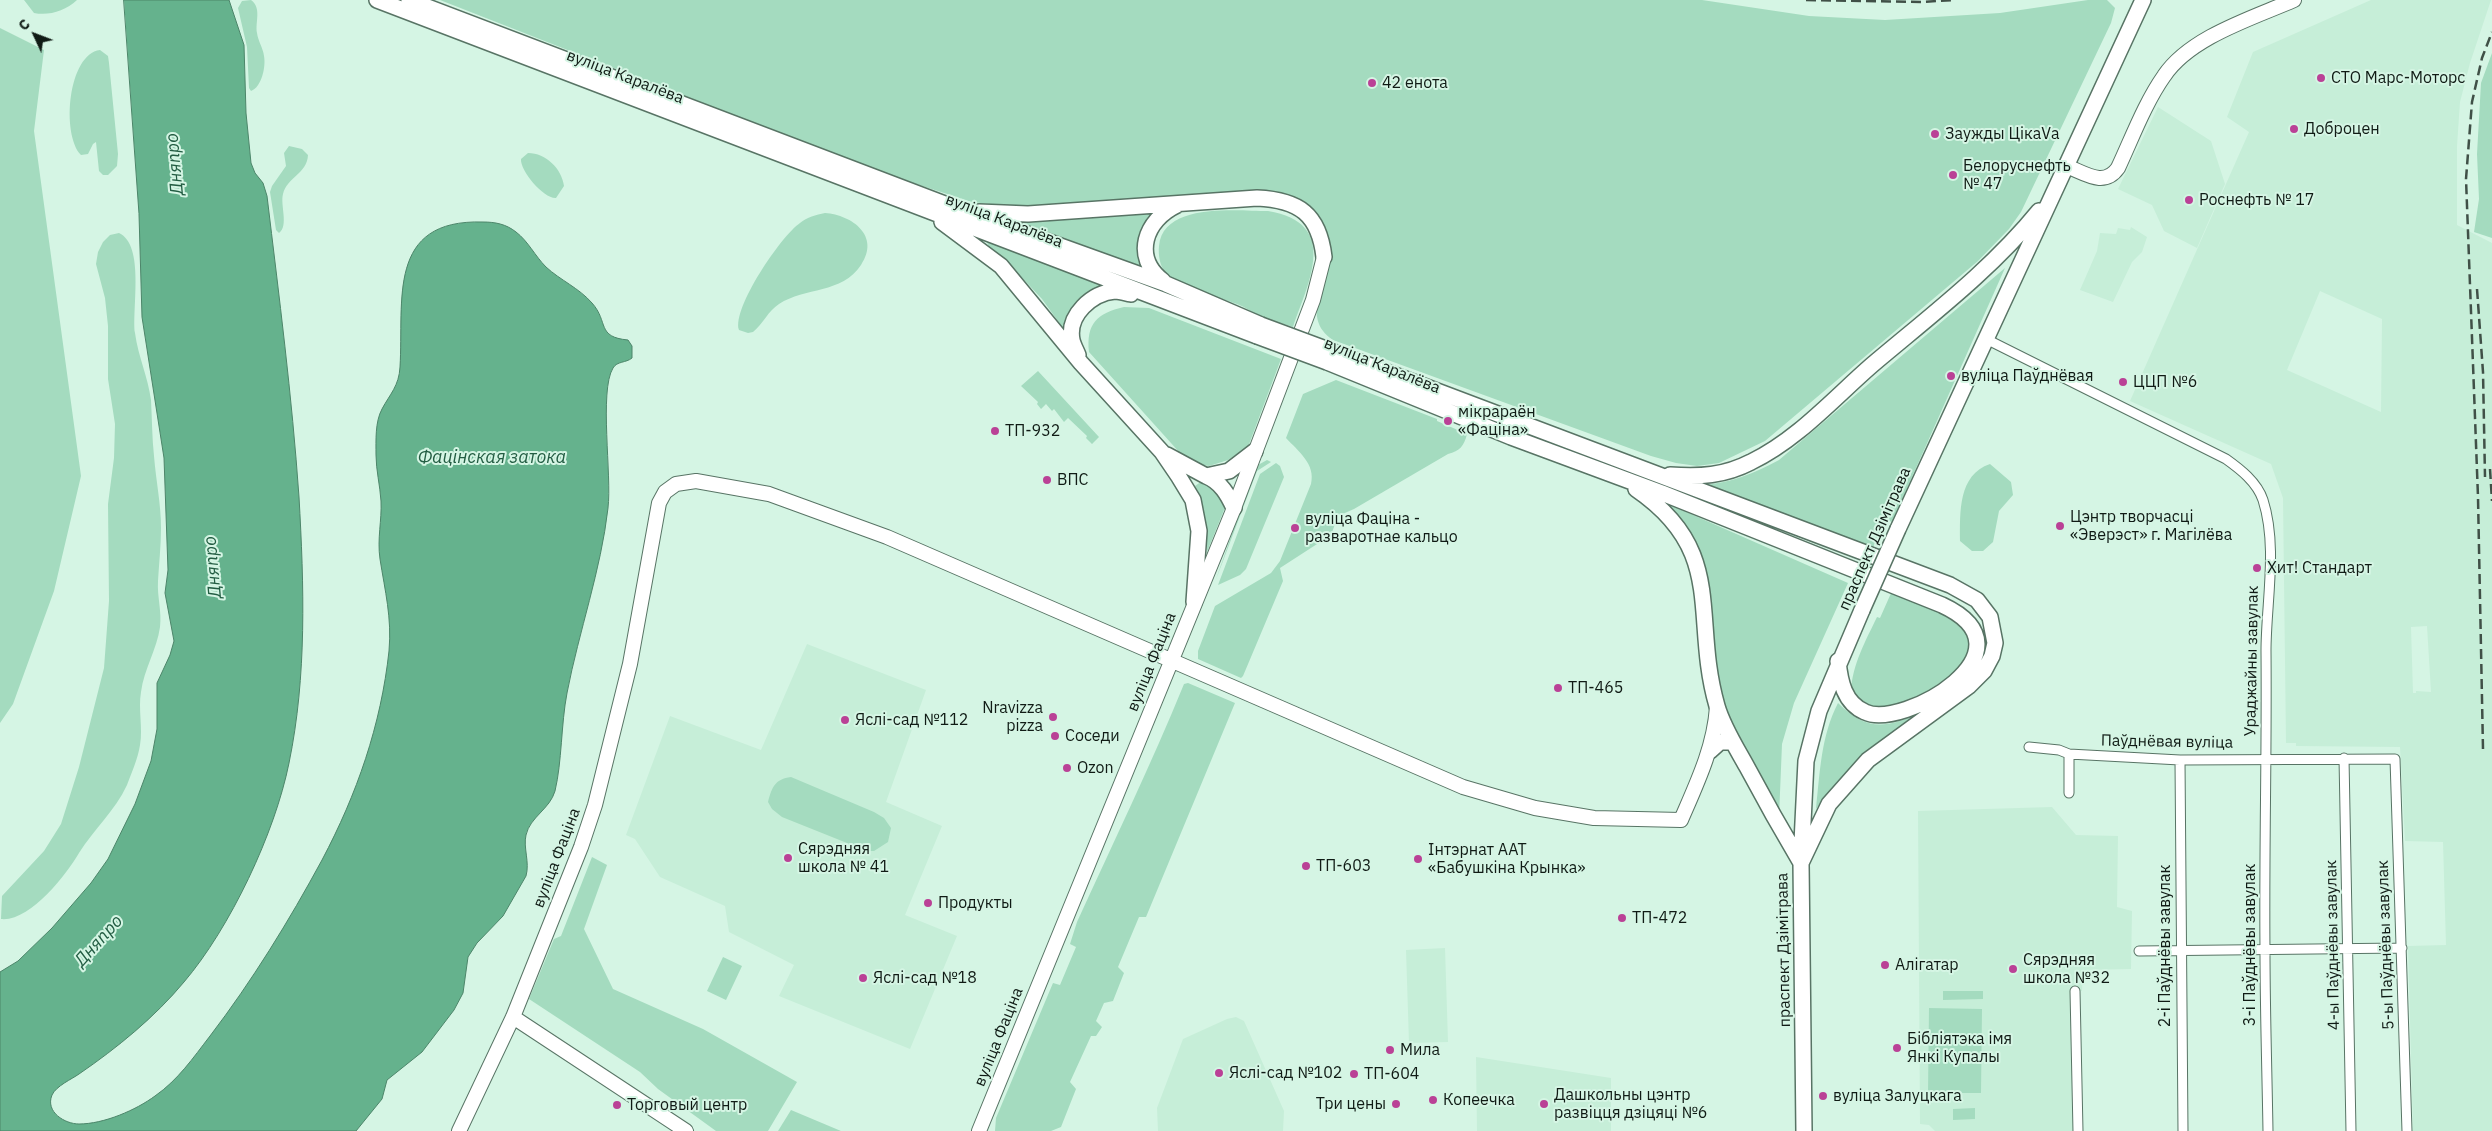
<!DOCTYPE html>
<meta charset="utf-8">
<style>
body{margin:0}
#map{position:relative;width:2492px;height:1131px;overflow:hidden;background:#d5f5e4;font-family:"IBM Plex Sans",sans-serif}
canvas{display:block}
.north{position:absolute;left:10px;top:10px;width:50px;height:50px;-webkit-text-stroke:4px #d5f5e4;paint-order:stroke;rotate:313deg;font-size:14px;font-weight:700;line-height:20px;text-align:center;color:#101b15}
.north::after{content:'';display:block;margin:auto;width:18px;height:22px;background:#101b15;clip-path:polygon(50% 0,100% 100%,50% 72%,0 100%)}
</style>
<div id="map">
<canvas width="2492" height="1131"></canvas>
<div class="north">С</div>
</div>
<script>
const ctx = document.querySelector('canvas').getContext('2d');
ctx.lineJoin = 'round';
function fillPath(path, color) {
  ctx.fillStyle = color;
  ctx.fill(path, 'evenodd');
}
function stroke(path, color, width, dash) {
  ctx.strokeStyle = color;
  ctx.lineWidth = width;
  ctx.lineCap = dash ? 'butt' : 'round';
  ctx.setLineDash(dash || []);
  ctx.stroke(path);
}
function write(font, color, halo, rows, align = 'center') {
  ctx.font = font + ' "IBM Plex Sans",sans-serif';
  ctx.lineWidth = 4;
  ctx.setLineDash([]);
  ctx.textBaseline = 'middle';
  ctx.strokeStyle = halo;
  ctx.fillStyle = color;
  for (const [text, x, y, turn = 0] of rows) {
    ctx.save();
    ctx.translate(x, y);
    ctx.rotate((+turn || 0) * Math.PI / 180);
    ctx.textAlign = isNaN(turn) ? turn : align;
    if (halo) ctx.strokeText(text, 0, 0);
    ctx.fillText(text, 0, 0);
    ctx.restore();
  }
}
fillPath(new Path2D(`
 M 2371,0 L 2491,0 L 2470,63 L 2460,102 L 2457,146 L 2457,225 L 2492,243 L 2492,1131 L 2413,1131 L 2408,946 L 2446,945 L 2443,842 L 2405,841 L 2400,747 L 2296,746 L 2296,743 L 2286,743 L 2283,498 L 2271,464 L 2130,401 L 2249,132 L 2227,117 L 2253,52 ZM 2320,291 L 2382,319 L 2381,412 L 2287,370 ZM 2427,626 L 2431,692 L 2416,691 L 2416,693 L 2413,693 L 2411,627 Z
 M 2158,107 L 2211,141 L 2225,184 L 2197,248 L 2164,231 L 2152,205 L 2118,189 Z
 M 2131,227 L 2147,237 L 2142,252 L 2132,262 L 2113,302 L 2080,290 L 2097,251 L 2100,233 L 2116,234 L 2118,228 L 2130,230 Z
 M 807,644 L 926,690 L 886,802 L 942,826 L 905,915 L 957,936 L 910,1049 L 779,996 L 794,965 L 729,932 L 725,906 L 660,877 L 635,839 L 626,835 L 670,716 L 761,750 Z
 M 2052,807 L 2076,835 L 2118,836 L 2117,907 L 2132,911 L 2131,969 L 2083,970 L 2082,991 L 2070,991 L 2074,1131 L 1935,1131 L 1929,1125 L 1920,1124 L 1918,811 Z
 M 1445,948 L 1448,1042 L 1409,1043 L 1406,950 Z
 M 1236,1017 L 1244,1021 L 1284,1111 L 1283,1131 L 1158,1131 L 1157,1108 L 1183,1039 L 1227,1019 Z
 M 1476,1057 L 1611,1078 L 1611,1131 L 1477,1131 Z`), '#c6eed8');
fillPath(new Path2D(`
 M 24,0 L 77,0 C 65,11 49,16 34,13 Z
 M 251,0 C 262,8 255,22 257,33 C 258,41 263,48 264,56 C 266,66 262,87 251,91 L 249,88 L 247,47 L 238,8 L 242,1 Z
 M 440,0 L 1702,0 L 1809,16 L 1885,20 L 2000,13 L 2088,0 L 2107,0 L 2115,8 L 2111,23 L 2021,212 L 2009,229 L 1978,261 L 1765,441 L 1719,463 L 1697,466 L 1676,463 L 1651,456 L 1333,340 C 1299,317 1329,282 1330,251 C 1331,239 1325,228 1319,218 C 1311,205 1299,199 1285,195 L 1025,208 L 972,202 L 879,172 Z
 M 0,28 L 44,50 L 34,131 L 81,476 L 54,591 L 13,704 L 0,723 Z
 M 100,50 L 108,56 L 109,63 L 118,154 L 117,166 L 108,175 L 103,175 L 99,171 L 96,142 L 93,144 L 88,154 L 81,155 C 61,134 68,54 100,50 Z
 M 2492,53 L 2492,238 L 2474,232 L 2479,199 L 2477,154 L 2481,83 Z
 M 289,146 L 302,149 L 308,155 C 307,174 287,177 283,194 C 280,205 289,226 279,233 L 276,230 L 270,192 L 272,186 L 286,166 L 284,153 Z
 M 528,153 C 546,153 562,169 564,186 L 556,198 C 544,199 520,171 521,159 Z
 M 1158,211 L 1143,265 L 1135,268 L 1002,220 Z
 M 1268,211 C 1340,223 1309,281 1293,327 C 1282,323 1271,321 1260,316 C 1252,312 1245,307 1237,304 C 1218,297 1180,288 1167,274 C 1160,268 1158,255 1159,246 C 1163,202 1237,211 1268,211 Z
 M 825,213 C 852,215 881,236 861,265 C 842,294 805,287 779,304 C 768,311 763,324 753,332 L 748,333 L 739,330 C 732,308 781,236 800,223 C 807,217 816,215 825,213 Z
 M 119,233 C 145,245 132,308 135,333 C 138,356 148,377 151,400 C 152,418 152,438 154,456 C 156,481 161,504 161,528 C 161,546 159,563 158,581 C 157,597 162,611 160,627 C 157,649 144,669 141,692 C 138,709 143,728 140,745 C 138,758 132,772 127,785 C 115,811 94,829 79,853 C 66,875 30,922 1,919 L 2,896 L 44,851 L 61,824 L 79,767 L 104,668 L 109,601 L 108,504 L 114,458 L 115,424 L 108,379 L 108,326 L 105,298 L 96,264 L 98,252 L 103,242 L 110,235 Z
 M 986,240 L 1108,285 L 1068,335 L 1042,299 L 1008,263 L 990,249 Z
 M 2005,268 L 1892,522 L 1885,519 L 1872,550 L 1701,485 C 1731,483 1753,474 1779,460 Z
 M 1124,307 L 1149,308 L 1281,359 L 1248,447 L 1228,460 L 1209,466 L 1189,463 L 1089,352 C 1086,324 1097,313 1124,307 Z
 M 1038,371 L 1099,437 L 1092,444 L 1086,438 L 1087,436 L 1068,418 L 1064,422 L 1054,409 L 1052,411 L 1046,404 L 1041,409 L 1037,404 L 1038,402 L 1021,386 Z
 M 1336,380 L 1437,419 L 1437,421 L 1467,434 C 1464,446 1460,451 1448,454 L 1354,509 L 1338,516 L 1331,535 L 1280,568 L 1283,581 L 1243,676 L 1241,678 L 1198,659 L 1198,651 L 1215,606 L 1271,573 L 1280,561 L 1311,484 C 1316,464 1298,451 1286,438 L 1303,394 Z
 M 1267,460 L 1271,462 L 1257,471 L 1215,582 L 1254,471 L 1258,465 Z
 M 1276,463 L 1280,466 L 1284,477 L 1246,569 L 1240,575 L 1218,585 L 1260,474 Z
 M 1990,464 L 2011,482 L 2013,495 L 1999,511 L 1993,542 L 1983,551 L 1972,551 L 1960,541 C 1960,512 1958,475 1990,464 Z
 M 1202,481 L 1213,485 L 1226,505 L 1207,552 L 1207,526 L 1195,486 Z
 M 1668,504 L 1848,583 L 1794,703 L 1782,744 L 1779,817 L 1720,704 L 1680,521 Z
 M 1892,591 L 1958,619 L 1971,639 L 1971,653 L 1952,680 L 1899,710 L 1864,707 L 1851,691 C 1852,665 1866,640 1877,617 L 1880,618 Z
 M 1188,683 L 1235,703 L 1146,917 L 1139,917 L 1118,967 L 1124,973 L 1113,1001 L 1104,1003 L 1096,1021 L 1102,1027 L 1096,1036 L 1091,1036 L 1070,1082 L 1076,1089 L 1061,1127 L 1051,1131 L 995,1131 L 996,1118 L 1053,983 L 1060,985 L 1076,947 L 1070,944 L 1077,922 C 1113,843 1151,765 1184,684 Z
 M 1838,703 C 1869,733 1885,727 1922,713 L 1864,755 L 1837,782 L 1816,809 C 1820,772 1821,736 1838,703 Z
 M 791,777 L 874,812 L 884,818 L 891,828 L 888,842 L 874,851 L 867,851 L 782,817 L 772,809 L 768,802 C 772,787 775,779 791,777 Z
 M 592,857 L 607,865 L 584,929 L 613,989 L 703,1029 L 797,1082 L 768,1131 L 716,1131 L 658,1089 L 640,1072 L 529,999 L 554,939 L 561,936 Z
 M 723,957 L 742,966 L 726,1000 L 707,991 Z
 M 1943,991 L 1983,991 L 1983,999 L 1943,1000 Z
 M 1929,1008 L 1982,1009 L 1981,1093 L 1928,1093 Z
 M 1975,1108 L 1975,1119 L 1953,1120 L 1953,1109 Z
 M 791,1110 L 841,1131 L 778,1131 Z`), '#a4dbbf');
const water = new Path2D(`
 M 124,0 L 229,0 L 244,45 L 246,113 L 251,163 L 255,173 L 263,183 L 267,196 C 279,296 292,396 299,497 C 304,585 307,676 289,763 C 275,833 230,928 184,982 C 155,1017 117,1048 79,1074 C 72,1079 56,1086 52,1095 C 45,1112 65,1124 79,1124 C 104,1124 136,1110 155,1096 C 178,1080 193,1058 210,1036 C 252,981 289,921 322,860 C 357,794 381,725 389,651 C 392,618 385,591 380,559 C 377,539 382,520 381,501 C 380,485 376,470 376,455 C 376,440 375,422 382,409 C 390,394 399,386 400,367 C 404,300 386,219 483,222 C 495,222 506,224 516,232 C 528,241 535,256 546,267 C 560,280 579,288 592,303 C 609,322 596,337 628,340 L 632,346 L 632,358 C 626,363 617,361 613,368 C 599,391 612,476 608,508 C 601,570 579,631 567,693 C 561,724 562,762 555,791 C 550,809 530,817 526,835 C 523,848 530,862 526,876 L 503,916 L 477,943 L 468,957 L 463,993 L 454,1010 L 422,1052 L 387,1080 L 382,1099 L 356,1131 L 0,1131 L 0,972 L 18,961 L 52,928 L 91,883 L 108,859 L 135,804 L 151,761 L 157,729 L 157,683 L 170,655 L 174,641 L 165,593 L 168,570 L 164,458 L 142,317 L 139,214 Z`);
fillPath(water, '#65b28d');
stroke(water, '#4c8569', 1);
const street = new Path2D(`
 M 1986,339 L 2226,459 C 2240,469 2257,482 2263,500 C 2278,547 2266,603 2266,651 C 2267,750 2264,850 2265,950 C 2265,1010 2267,1071 2268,1131
 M 2029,747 L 2059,750 L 2069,754 L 2180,760 L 2395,759 L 2407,1131
 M 2344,758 L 2351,1131
 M 2180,760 L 2183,1131
 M 2069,793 L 2069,754
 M 2139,951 L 2402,948
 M 2075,991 L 2078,1131`);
const secondary = new Path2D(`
 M 2066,166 C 2085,173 2104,188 2118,168 C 2132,138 2145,103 2164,76 C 2190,37 2253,18 2294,0
 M 513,1017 L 686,1131
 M 459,1131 L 513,1017 L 581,847 L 595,805 L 630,664 L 659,503 L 665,492 L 676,484 L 696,481 L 769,494 L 887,537 L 1463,787 L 1535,808 L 1594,818 L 1681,820 C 1697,783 1714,748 1717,707
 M 979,1131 L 1234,508 L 1313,300 L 1324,257`);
const primary = new Path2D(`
 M 377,0 L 1257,336
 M 409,0 L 963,211 L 1166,284 L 1261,325
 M 979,212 L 1028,214 L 1257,198 C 1299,200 1319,214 1324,257
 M 942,222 L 1001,266 L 1081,363 L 1162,452 L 1179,477 L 1193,500 L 1199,531 L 1194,602
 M 1163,281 C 1132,257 1145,220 1177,205
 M 1331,351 L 1950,585 L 1977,600 L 1990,617 L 1995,643 L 1992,656 L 1984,671 L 1969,686 L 1868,760 L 1829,804 L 1801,863
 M 1078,355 C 1076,350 1073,345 1072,340 C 1067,315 1092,293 1115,291 C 1120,291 1126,293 1131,294
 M 1327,362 L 1511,437 L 1662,493 L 1942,605 C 2041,651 1902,730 1865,712 C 1844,703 1840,681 1838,661
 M 1167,455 L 1206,476 L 1229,471 L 1255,451
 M 1670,475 C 1700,477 1724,476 1751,462 C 1797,440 1834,398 1872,365 C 1930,316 1991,270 2039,211
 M 1206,476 C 1221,482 1228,495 1234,508
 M 1636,489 C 1728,552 1691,616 1717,706 C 1723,727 1736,747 1747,767 C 1764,799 1782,831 1801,863
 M 1898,529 L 2143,0
 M 1710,751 L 1720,742 L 1732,742
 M 1804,1131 L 1801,863 L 1806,761 L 1819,711 L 1862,610`);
stroke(street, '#587465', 11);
stroke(secondary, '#587465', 16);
stroke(primary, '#587465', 18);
stroke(street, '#fff', 9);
stroke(secondary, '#fff', 14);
stroke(primary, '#fff', 15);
stroke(new Path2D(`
 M 1806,0 L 1922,2 L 1953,0
 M 2477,289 L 2483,372 L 2485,477
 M 2490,469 L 2492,501
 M 2483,749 L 2478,497 L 2466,179 L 2472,102 L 2482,58 L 2492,32`), '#405047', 2.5, [10, 5]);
const primaryBridge = new Path2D(`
 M 1261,325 L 1331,351
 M 1257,336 L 1327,362
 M 1862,610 L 1898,529`);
stroke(primaryBridge, '#587465', 18, []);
stroke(primaryBridge, '#fff', 15);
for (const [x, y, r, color] of [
 [2321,78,5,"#ba4196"],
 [1372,83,5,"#ba4196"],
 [2294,129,5,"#ba4196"],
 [1935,134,5,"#ba4196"],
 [1953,175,5,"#ba4196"],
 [2189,200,5,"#ba4196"],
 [1951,376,5,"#ba4196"],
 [2123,382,5,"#ba4196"],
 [1448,421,5,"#ba4196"],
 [995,431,5,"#ba4196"],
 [1047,480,5,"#ba4196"],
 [2060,526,5,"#ba4196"],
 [1295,528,5,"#ba4196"],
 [2257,568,5,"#ba4196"],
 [1558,688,5,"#ba4196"],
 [1053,717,5,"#ba4196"],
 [845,720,5,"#ba4196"],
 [1055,736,5,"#ba4196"],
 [1067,768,5,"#ba4196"],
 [788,858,5,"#ba4196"],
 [1418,859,5,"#ba4196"],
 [1306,866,5,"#ba4196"],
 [928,903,5,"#ba4196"],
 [1622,918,5,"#ba4196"],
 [1885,965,5,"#ba4196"],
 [2013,969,5,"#ba4196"],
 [863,978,5,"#ba4196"],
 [1897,1048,5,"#ba4196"],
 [1390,1050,5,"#ba4196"],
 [1219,1073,5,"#ba4196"],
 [1354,1074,5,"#ba4196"],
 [1823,1096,5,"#ba4196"],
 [1433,1100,5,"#ba4196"],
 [1396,1104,5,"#ba4196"],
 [1544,1104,5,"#ba4196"],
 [617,1105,5,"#ba4196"]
]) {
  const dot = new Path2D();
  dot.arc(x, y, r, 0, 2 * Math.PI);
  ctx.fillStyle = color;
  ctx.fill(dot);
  stroke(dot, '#d5f5e4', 2);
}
write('16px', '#101b15', '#d5f5e4', [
 ["вуліца Каралёва",625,77,21],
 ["вуліца Каралёва",1004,221,21],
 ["вуліца Каралёва",1382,366,22],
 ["праспект Дзімітрава",1875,539,-66],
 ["Ураджайны завулак",2252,661,-89],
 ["вуліца Фаціна",1152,662,-68],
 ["Паўднёвая вуліца",2167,742,1],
 ["вуліца Фаціна",557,858,-69],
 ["3-і Паўднёвы завулак",2250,945,-90],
 ["4-ы Паўднёвы завулак",2333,945,-91],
 ["5-ы Паўднёвы завулак",2386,945,-92],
 ["2-і Паўднёвы завулак",2165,946,-90],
 ["праспект Дзімітрава",1784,950,-91],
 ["вуліца Фаціна",999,1037,-68]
]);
write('16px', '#101b15', '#d5f5e4', [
 ["СТО Марс-Моторс",2331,78],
 ["42 енота",1382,83],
 ["Доброцен",2304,129],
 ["Заужды ЦікаVа",1945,134],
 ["Белоруснефть",1963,166],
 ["№ 47",1963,184],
 ["Роснефть № 17",2199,200],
 ["вуліца Паўднёвая",1961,376],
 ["ЦЦП №6",2133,382],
 ["мікрараён",1458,412],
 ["«Фаціна»",1458,430],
 ["ТП-932",1005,431],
 ["ВПС",1057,480],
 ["Цэнтр творчасці",2070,517],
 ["«Эверэст» г. Магілёва",2070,535],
 ["вуліца Фаціна -",1305,519],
 ["разваротнае кальцо",1305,537],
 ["Хит! Стандарт",2267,568],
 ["ТП-465",1568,688],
 ["Nravizza",1043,708,"right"],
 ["pizza",1043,726,"right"],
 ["Яслі-сад №112",855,720],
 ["Соседи",1065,736],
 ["Ozon",1077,768],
 ["Сярэдняя",798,849],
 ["школа № 41",798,867],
 ["Інтэрнат ААТ",1428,850],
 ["«Бабушкіна Крынка»",1428,868],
 ["ТП-603",1316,866],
 ["Продукты",938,903],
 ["ТП-472",1632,918],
 ["Сярэдняя",2023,960],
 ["школа №32",2023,978],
 ["Алігатар",1895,965],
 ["Яслі-сад №18",873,978],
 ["Бібліятэка імя",1907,1039],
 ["Янкі Купалы",1907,1057],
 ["Мила",1400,1050],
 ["Яслі-сад №102",1229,1073],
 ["ТП-604",1364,1074],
 ["Дашкольны цэнтр",1554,1095],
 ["развіцця дзіцяці №6",1554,1113],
 ["вуліца Залуцкага",1833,1096],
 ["Копеечка",1443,1100],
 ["Три цены",1386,1104,"right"],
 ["Торговый центр",627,1105]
], 'left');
write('italic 18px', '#235d43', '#d5f5e4', [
 ["Дняпро",175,164,-95],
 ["Фацінская затока",492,458],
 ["Дняпро",213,567,-95],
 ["Дняпро",99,941,-48]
]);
</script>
